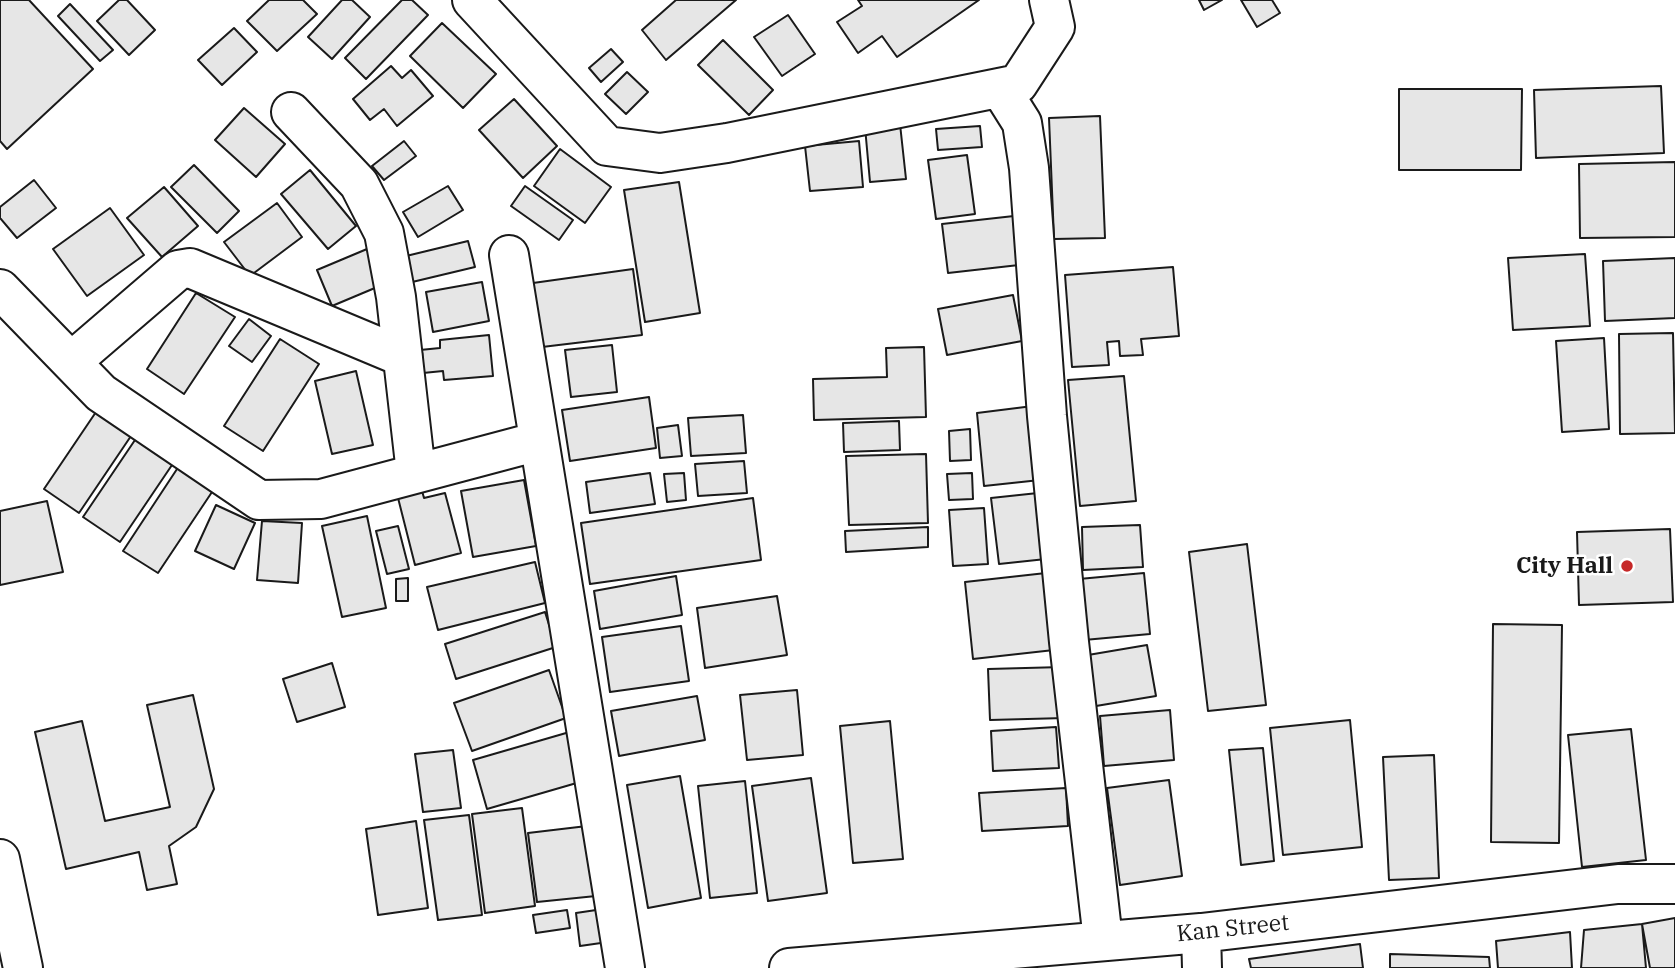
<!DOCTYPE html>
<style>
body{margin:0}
canvas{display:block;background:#fff}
</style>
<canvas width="1675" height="968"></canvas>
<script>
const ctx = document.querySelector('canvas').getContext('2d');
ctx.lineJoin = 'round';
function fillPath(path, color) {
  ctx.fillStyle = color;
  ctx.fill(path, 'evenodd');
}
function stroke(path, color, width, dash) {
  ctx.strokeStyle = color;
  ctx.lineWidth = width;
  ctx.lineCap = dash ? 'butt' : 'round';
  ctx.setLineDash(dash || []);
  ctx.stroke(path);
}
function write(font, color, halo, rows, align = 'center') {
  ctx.font = font + ' "IBM Plex Serif",serif';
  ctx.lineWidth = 5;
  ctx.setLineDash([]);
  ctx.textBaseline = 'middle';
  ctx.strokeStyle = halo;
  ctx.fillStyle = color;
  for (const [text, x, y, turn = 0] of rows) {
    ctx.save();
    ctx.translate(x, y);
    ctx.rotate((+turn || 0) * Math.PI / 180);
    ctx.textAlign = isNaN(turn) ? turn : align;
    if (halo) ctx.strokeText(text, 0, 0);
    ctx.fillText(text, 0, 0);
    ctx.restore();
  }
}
const building = new Path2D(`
 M 0,0 L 29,0 L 93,69 L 7,149 L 0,141 Z
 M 119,0 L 127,0 L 155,30 L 129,55 L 97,21 Z
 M 269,0 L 303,0 L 317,14 L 277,51 L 247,21 Z
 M 342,0 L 352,0 L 370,17 L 332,59 L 308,37 Z
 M 402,0 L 412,0 L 428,15 L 366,79 L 345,58 Z
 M 676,0 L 736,0 L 666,60 L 642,30 Z
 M 858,0 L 979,0 L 897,57 L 882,36 L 858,53 L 837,22 L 862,6 Z
 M 1199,0 L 1222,0 L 1204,10 Z
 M 1241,0 L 1272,0 L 1280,13 L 1257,27 Z
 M 70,4 L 113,50 L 100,61 L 58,16 Z
 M 788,15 L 815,54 L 782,76 L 754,37 Z
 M 442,23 L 496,74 L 463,108 L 410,56 Z
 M 234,28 L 257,52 L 222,85 L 198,60 Z
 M 723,40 L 773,90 L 749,115 L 698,65 Z
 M 611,49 L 623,62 L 601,82 L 589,68 Z
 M 391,66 L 402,78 L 411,70 L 433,96 L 397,126 L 384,109 L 370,120 L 353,99 Z
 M 627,72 L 648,92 L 626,114 L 605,94 Z
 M 1661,86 L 1664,153 L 1536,158 L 1534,90 Z
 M 1399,89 L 1522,89 L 1521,170 L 1399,170 Z
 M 514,99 L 557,146 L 523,178 L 479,130 Z
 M 244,108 L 285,144 L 256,177 L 215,140 Z
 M 1100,116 L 1105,238 L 1054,239 L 1049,118 Z
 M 900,124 L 906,179 L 870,182 L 865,127 Z
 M 980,126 L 982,147 L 938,150 L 936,129 Z
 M 404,141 L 416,156 L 384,180 L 372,166 Z
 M 859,141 L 863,187 L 810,191 L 805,146 Z
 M 560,149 L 611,187 L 585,223 L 534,186 Z
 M 967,155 L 975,214 L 936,219 L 928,160 Z
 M 1675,162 L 1675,237 L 1580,238 L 1579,164 Z
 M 194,165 L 239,211 L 217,233 L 171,187 Z
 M 310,170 L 356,226 L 328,249 L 281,194 Z
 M 34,180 L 56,208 L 17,238 L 0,218 L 0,207 Z
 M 679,182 L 700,313 L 645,322 L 624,190 Z
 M 448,186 L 463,210 L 418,237 L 403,212 Z
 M 525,186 L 573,220 L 559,240 L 511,206 Z
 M 164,187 L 198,226 L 162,257 L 127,218 Z
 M 277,203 L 302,237 L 250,276 L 224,242 Z
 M 110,208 L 144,255 L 87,296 L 53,249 Z
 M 1014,216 L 1019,265 L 948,273 L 942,224 Z
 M 468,241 L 475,267 L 408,283 L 402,257 Z
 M 367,249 L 382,285 L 332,306 L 317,270 Z
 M 1585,254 L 1590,326 L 1513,330 L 1508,258 Z
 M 1675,258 L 1675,318 L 1605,321 L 1603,261 Z
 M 1173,267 L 1179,336 L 1141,339 L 1143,355 L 1120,356 L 1119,341 L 1107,342 L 1109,365 L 1072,367 L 1065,275 Z
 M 633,269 L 642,335 L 542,347 L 533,283 Z
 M 482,282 L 489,321 L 433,332 L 426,292 Z
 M 196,293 L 235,317 L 184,394 L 147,369 Z
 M 1013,295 L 1022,341 L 947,355 L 938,309 Z
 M 249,319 L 271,336 L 252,362 L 229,346 Z
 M 1673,333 L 1675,433 L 1620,434 L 1619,334 Z
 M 489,335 L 493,376 L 444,380 L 443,371 L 423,373 L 420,350 L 440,348 L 440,340 Z
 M 1604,338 L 1609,429 L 1562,432 L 1556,341 Z
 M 280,339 L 319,364 L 263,451 L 224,426 Z
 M 612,345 L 617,392 L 571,397 L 565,350 Z
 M 924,347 L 926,417 L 814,420 L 813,379 L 887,377 L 886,348 Z
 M 356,371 L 373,445 L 332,454 L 315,381 Z
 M 1124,376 L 1136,501 L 1080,506 L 1068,380 Z
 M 649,397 L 656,448 L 570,461 L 562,410 Z
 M 1033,406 L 1040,480 L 984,486 L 977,413 Z
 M 98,409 L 133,433 L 79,513 L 44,489 Z
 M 743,415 L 746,453 L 691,456 L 688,418 Z
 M 899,421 L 900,450 L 844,452 L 843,423 Z
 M 678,425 L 682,456 L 660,458 L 657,428 Z
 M 970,429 L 971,460 L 950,461 L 949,431 Z
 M 137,437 L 174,462 L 120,542 L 83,517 Z
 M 926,454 L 928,523 L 849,525 L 846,456 Z
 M 744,461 L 747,493 L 698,496 L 695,464 Z
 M 179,466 L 214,489 L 158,573 L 123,551 Z
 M 650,473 L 655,504 L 590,513 L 586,482 Z
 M 684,473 L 686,500 L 667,502 L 664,474 Z
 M 972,473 L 973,499 L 949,500 L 947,474 Z
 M 419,480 L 424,498 L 445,493 L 461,553 L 415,565 L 395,486 Z
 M 524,480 L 536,546 L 473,557 L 461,491 Z
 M 1038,493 L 1046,559 L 999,564 L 991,498 Z
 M 753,498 L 761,560 L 590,584 L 581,523 Z
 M 47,501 L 63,572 L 0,585 L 0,511 Z
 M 216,505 L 255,523 L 234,569 L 195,551 Z
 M 984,508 L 988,564 L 953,566 L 949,510 Z
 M 367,516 L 386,608 L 342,617 L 322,526 Z
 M 262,521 L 302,523 L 298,583 L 257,580 Z
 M 1140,525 L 1143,567 L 1083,570 L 1082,527 Z
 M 398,526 L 409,569 L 387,574 L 376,531 Z
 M 928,527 L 928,547 L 846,552 L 845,531 Z
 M 1670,529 L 1673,602 L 1579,605 L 1577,532 Z
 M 1247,544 L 1266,705 L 1208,711 L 1189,552 Z
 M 535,562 L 545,603 L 438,630 L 427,587 Z
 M 1046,573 L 1054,650 L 973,659 L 965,582 Z
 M 1144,573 L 1150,634 L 1084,640 L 1079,579 Z
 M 676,576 L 682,615 L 600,629 L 594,591 Z
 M 408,578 L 408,601 L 396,601 L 396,579 Z
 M 777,596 L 787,655 L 705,668 L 697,608 Z
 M 545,612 L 556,647 L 456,679 L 445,644 Z
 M 1493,624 L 1562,625 L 1559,843 L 1491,842 Z
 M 681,626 L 689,681 L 610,692 L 602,637 Z
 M 1147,645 L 1156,696 L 1096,706 L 1088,655 Z
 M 332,663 L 345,707 L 297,722 L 283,679 Z
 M 1063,667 L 1065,718 L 990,720 L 988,669 Z
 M 549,670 L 566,718 L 472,751 L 454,703 Z
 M 797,690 L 803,755 L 747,760 L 740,695 Z
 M 193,695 L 214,789 L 196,827 L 169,846 L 177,884 L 147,890 L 139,852 L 66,869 L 35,732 L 82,721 L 105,821 L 170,807 L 147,705 Z
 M 697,696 L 705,740 L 619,756 L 611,711 Z
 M 1170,710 L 1174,760 L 1104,766 L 1100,716 Z
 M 1350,720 L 1362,847 L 1283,855 L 1270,728 Z
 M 890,721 L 903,859 L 853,863 L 840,726 Z
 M 1056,727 L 1059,768 L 993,771 L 991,731 Z
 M 1631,729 L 1646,860 L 1582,867 L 1568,735 Z
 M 573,731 L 587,780 L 487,809 L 473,760 Z
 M 1263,748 L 1274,861 L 1241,865 L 1229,750 Z
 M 453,750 L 461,808 L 423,812 L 415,754 Z
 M 1434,755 L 1439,878 L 1389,880 L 1383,757 Z
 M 680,776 L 701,898 L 648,908 L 627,785 Z
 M 811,778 L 827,893 L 768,901 L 752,786 Z
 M 1169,780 L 1182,876 L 1120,885 L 1107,788 Z
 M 745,781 L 757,893 L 710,898 L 698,786 Z
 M 1066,788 L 1068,826 L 982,831 L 979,793 Z
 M 522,808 L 535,906 L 485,913 L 472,814 Z
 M 469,815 L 482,915 L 438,920 L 424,820 Z
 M 416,821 L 428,908 L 378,915 L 366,829 Z
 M 587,826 L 596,896 L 537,902 L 528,833 Z
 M 603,909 L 608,942 L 580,946 L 576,913 Z
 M 567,910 L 570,928 L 536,933 L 533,915 Z
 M 1675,918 L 1675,968 L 1650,968 L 1642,924 Z
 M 1642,924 L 1646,968 L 1581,968 L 1584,930 Z
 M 1570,932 L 1572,968 L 1498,968 L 1496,941 Z
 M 1360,944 L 1363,968 L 1251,968 L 1249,959 Z
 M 1390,954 L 1489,957 L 1490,968 L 1390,968 Z`);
fillPath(building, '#e6e6e6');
stroke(building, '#1a1a1a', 2);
const minor = new Path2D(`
 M 472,0 L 607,146 L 660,153 L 727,143 L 1018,84 L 1055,27 L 1049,0
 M 1000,88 L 1022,123 L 1029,168 L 1047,416 L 1069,642 L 1103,940
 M 291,112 L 359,184 L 384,233 L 396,297 L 416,473
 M 509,255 L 625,968
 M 0,289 L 101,393 L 259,500 L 321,499 L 539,441
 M 71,362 L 178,270 L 190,268 L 403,357
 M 0,859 L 23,968
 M 1201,933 L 1202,968
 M 789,968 L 1201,933 L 1618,884 L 1675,884`);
stroke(minor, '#1a1a1a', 42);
stroke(minor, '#fff', 38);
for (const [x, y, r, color] of [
 [1627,566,7,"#c62828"]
]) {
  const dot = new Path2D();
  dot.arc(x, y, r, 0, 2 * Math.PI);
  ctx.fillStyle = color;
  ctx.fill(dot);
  stroke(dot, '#fff', 2.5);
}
write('bold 23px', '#1a1a1a', '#fff', [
 ["City Hall",1613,566]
], 'right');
write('23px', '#1a1a1a', '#fff', [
 ["Kan Street",1233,929,-6]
]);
</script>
